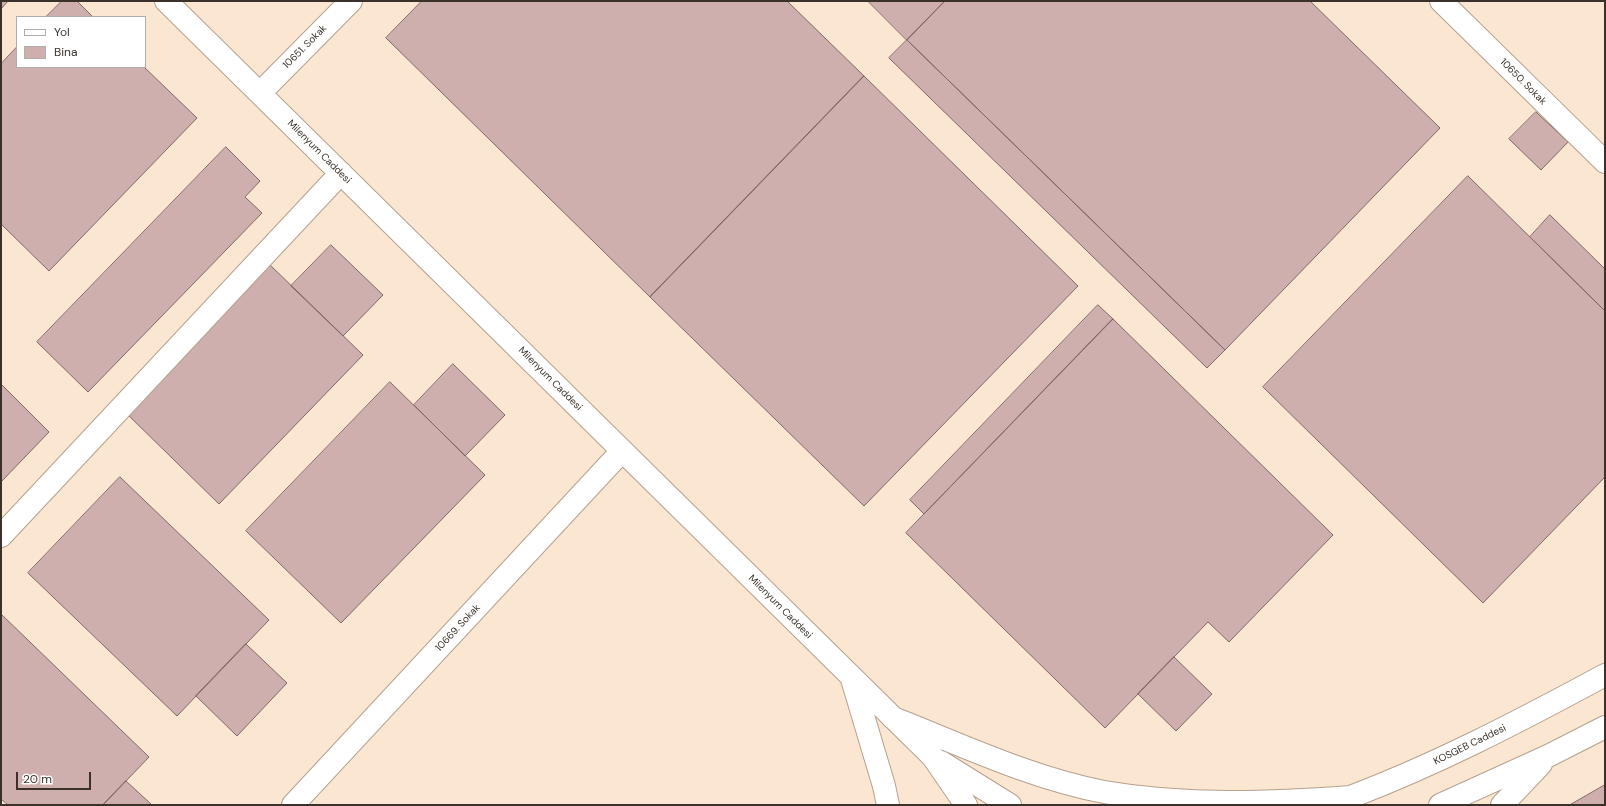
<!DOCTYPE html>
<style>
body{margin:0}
#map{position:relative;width:1606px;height:806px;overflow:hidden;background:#fcefe3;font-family:"DM Sans",sans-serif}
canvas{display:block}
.frame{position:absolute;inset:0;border:2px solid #3a322a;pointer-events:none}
.legend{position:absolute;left:16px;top:16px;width:130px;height:52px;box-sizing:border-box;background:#fff;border:1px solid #b0adaa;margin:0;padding:5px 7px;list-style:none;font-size:12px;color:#3a322a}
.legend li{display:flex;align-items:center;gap:8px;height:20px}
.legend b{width:20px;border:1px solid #b0adaa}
.scale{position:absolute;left:16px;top:772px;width:75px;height:18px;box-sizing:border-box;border:2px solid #3a322a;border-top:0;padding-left:5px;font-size:12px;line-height:14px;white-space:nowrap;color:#3a322a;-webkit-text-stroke:3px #fff;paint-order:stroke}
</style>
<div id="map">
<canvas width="1606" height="806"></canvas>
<div class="frame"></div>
<ul class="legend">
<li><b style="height:5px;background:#fff"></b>Yol</li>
<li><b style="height:11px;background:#ceafae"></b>Bina</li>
</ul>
<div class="scale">20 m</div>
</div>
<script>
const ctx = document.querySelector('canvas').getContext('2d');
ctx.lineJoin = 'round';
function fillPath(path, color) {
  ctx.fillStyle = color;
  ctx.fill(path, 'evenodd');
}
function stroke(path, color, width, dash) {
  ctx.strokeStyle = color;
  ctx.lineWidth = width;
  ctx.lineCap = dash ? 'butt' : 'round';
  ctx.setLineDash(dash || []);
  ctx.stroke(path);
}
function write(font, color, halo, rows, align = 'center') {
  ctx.font = font + ' "DM Sans",sans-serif';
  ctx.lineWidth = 4;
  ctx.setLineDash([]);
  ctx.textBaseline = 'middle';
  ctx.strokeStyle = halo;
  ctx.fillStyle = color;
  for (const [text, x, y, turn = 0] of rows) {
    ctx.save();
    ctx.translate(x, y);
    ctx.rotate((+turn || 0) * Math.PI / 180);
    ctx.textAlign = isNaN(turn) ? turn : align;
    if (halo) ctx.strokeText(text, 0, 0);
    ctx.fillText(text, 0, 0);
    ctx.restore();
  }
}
fillPath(new Path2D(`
 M 1,1 L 1605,1 L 1605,805 L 1,805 ZM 17,17 L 145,17 L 145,67 L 17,67 Z`), '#fbe6d1');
const building = new Path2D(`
 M 1,1 L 8,1 L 1,9 Z
 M 62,1 L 77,1 L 93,17 L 46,17 Z
 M 422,1 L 787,1 L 864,76 L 650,297 L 386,38 Z
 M 868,1 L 945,1 L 907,40 Z
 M 945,1 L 1310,1 L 1440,128 L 1225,350 L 907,40 Z
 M 907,40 L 1225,350 L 1207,368 L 889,58 Z
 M 17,47 L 17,67 L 144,67 L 197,118 L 49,271 L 1,224 L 1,64 Z
 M 864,76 L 1078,286 L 864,506 L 650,297 Z
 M 1536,112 L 1568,142 L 1541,170 L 1509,139 Z
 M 226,147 L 260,181 L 245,197 L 262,213 L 88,392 L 37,342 Z
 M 1468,176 L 1605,311 L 1605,477 L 1483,603 L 1263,387 Z
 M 1550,215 L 1605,269 L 1605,311 L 1530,237 Z
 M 331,245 L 383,295 L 343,336 L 291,286 Z
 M 268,263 L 363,355 L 219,504 L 124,411 Z
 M 1098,305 L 1113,319 L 924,514 L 910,500 Z
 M 1113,319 L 1333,535 L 1229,642 L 1208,622 L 1105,728 L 906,533 Z
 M 453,364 L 505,415 L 465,456 L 414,405 Z
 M 390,382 L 485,475 L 341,623 L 246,531 Z
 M 1,384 L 49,432 L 1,482 Z
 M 120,477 L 269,620 L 177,716 L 28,573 Z
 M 1,614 L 149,757 L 103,805 L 8,805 L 1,799 Z
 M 246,644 L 287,683 L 237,736 L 196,696 Z
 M 1174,657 L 1212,694 L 1176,731 L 1138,694 Z
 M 126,781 L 152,805 L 103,805 Z
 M 1605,785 L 1605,805 L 1570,805 Z`);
fillPath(building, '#ceafae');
stroke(building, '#836766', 1);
const minor = new Path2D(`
 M 166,1 L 933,757 L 966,805
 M 1441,1 L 1605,162
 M 260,93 L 351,1
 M 1,536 L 341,173
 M 852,679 L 884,786 L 888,805
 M 941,762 L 1010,805
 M 293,805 L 622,451`);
const major = new Path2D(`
 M 893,718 C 962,745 1031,778 1104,792 C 1186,806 1268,803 1351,797
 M 1337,802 C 1430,768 1518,722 1605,675
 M 1440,805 L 1548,756 L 1605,727
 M 1502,805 L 1541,764`);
stroke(minor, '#b5a18e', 24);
stroke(major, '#b5a18e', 24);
stroke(minor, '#fff', 22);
stroke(major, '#fff', 22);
write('10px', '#3a322a', '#fff', [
 ["10651. Sokak",305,47,-45],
 ["10650. Sokak",1523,82,45],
 ["Milenyum Caddesi",319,152,45],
 ["Milenyum Caddesi",550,379,45],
 ["Milenyum Caddesi",780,607,45],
 ["10669. Sokak",458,628,-47],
 ["KOSGEB Caddesi",1470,745,-26]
]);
</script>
